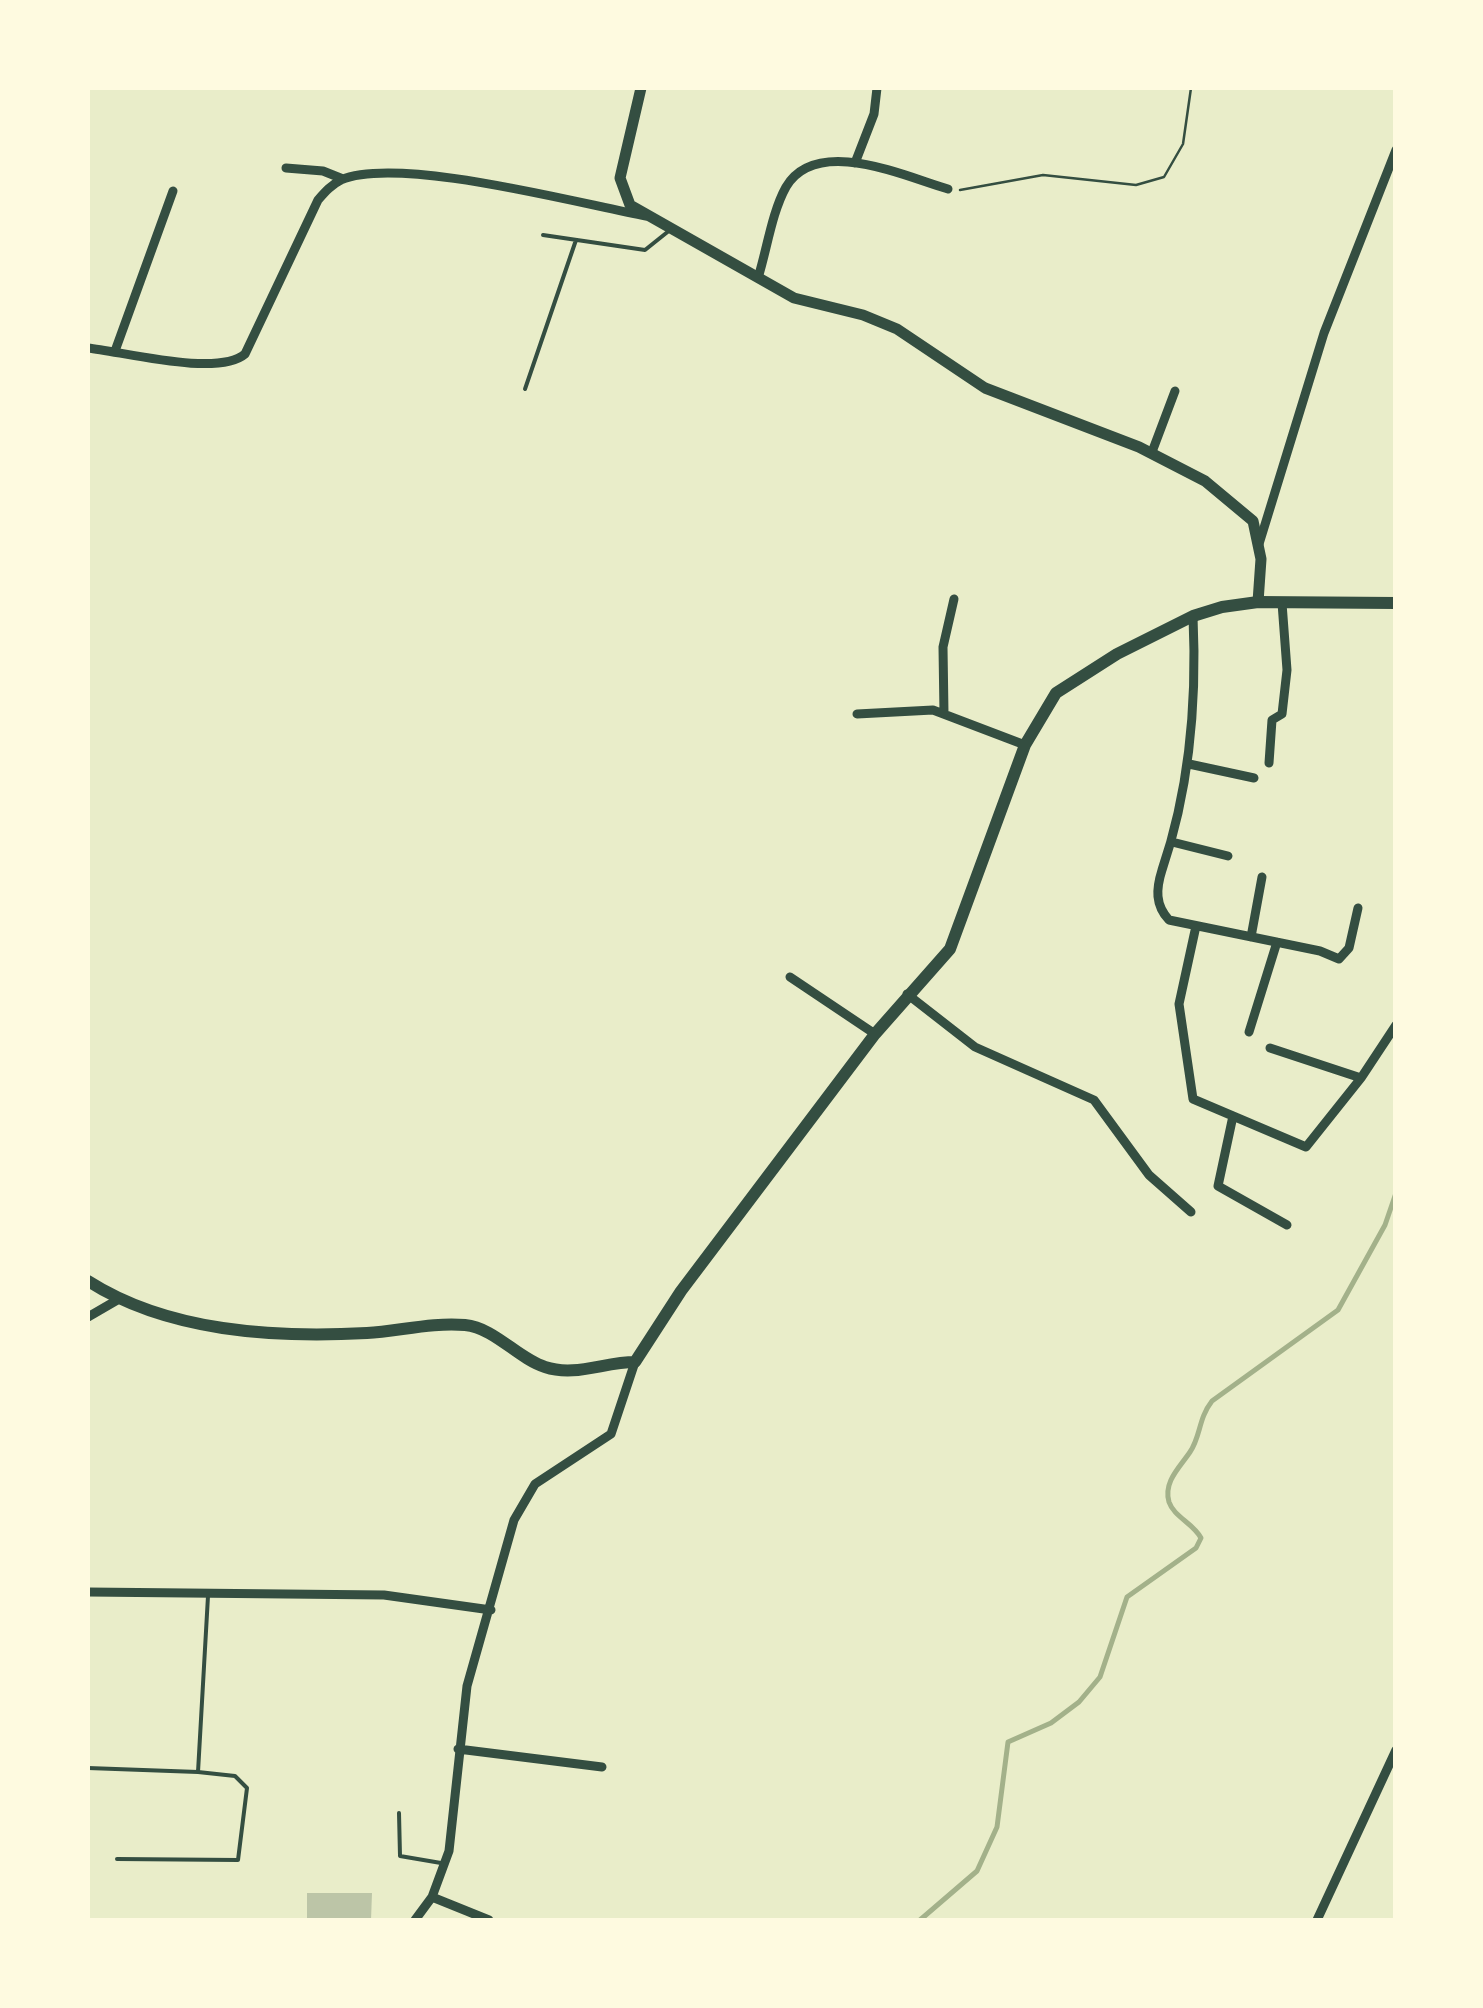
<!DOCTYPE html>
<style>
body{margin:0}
#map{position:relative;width:1483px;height:2008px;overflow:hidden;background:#e9edc9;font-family:"Libre Baskerville",serif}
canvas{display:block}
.frame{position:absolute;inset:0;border:90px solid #fefae0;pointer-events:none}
</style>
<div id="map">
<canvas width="1483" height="2008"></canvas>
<div class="frame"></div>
</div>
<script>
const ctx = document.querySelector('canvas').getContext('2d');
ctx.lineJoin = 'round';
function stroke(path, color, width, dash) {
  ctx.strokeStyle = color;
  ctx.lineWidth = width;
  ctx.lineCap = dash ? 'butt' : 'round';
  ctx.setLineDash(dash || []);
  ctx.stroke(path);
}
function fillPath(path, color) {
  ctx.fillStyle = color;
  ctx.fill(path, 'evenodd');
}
stroke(new Path2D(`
 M 920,1920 L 977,1871 L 997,1827 L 1008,1742 L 1051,1723 L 1079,1702 L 1100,1677 L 1127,1597 L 1196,1548 L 1201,1538 C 1193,1523 1174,1517 1169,1502 C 1163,1482 1180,1467 1190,1452 C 1201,1436 1198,1419 1212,1401 L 1338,1310 L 1385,1225 L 1396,1193`), '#a3b18a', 5);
fillPath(new Path2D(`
 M 307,1893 L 372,1893 L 371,1920 L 307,1920 Z`), '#bcc5a7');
stroke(new Path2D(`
 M 960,190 L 1043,175 L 1136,185 L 1164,177 L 1183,144 L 1191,88`), '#344e41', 2.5);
stroke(new Path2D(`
 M 543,235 L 645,250 L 670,230
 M 525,389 L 576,240
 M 88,1768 L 198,1772 L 208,1596
 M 399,1813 L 400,1856 L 441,1863
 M 117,1859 L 238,1860 L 247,1788 L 235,1776 L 198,1772`), '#344e41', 4);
stroke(new Path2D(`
 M 855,163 L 874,114 L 877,88
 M 286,168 L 323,171 L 343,179
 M 758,278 C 767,249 772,212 786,187 C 817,135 906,177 948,189
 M 88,348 C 124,352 218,377 245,354 L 318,200 C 325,192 331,185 341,180 C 398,155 580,204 646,216
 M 115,351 L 173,191
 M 1152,452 L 1175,391
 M 1259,544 L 1324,333 L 1396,150
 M 1193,616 C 1197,702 1190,788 1162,870 C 1156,889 1155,905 1169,920 L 1320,951 L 1339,959 L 1349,948 L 1358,908
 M 857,714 L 933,710 L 1025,745
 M 944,714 L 943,647 L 954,599
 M 1269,763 L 1272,720 L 1282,714 L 1287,670 L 1282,603
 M 1189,764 L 1254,778
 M 1172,842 L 1228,856
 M 1196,926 L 1179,1004 L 1193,1099 L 1306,1147 L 1361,1078
 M 1251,937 L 1262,877
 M 790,977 L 875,1034
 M 907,994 L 975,1047 L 1094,1100 L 1149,1175 L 1191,1212
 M 1249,1032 L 1277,942
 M 1270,1048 L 1361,1078 L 1396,1025
 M 1233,1116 L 1218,1186 L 1287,1225
 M 88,1317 L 119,1299
 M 88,1592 L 384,1595 L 491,1610
 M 458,1749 L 602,1767
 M 432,1897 L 489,1920
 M 415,1920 L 432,1897 L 449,1851 L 467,1686 L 514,1520 L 535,1484 L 611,1434 L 635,1362
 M 1317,1920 L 1396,1750`), '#344e41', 9);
stroke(new Path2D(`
 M 641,88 L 620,178 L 630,205 L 794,298 L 863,315 L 897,329 L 985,388 L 1139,447 L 1205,481 L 1253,521 L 1261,559 L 1258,602`), '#344e41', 11);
stroke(new Path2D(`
 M 88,1281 C 168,1332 274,1338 367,1333 C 399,1331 433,1322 465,1325 C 495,1328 517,1358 545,1367 C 575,1377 604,1362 635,1362 L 681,1291 L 875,1034 L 950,949 L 1025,745 L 1056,693 L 1117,654 L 1193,616 L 1222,607 L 1258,602 L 1396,603`), '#344e41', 12);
</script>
